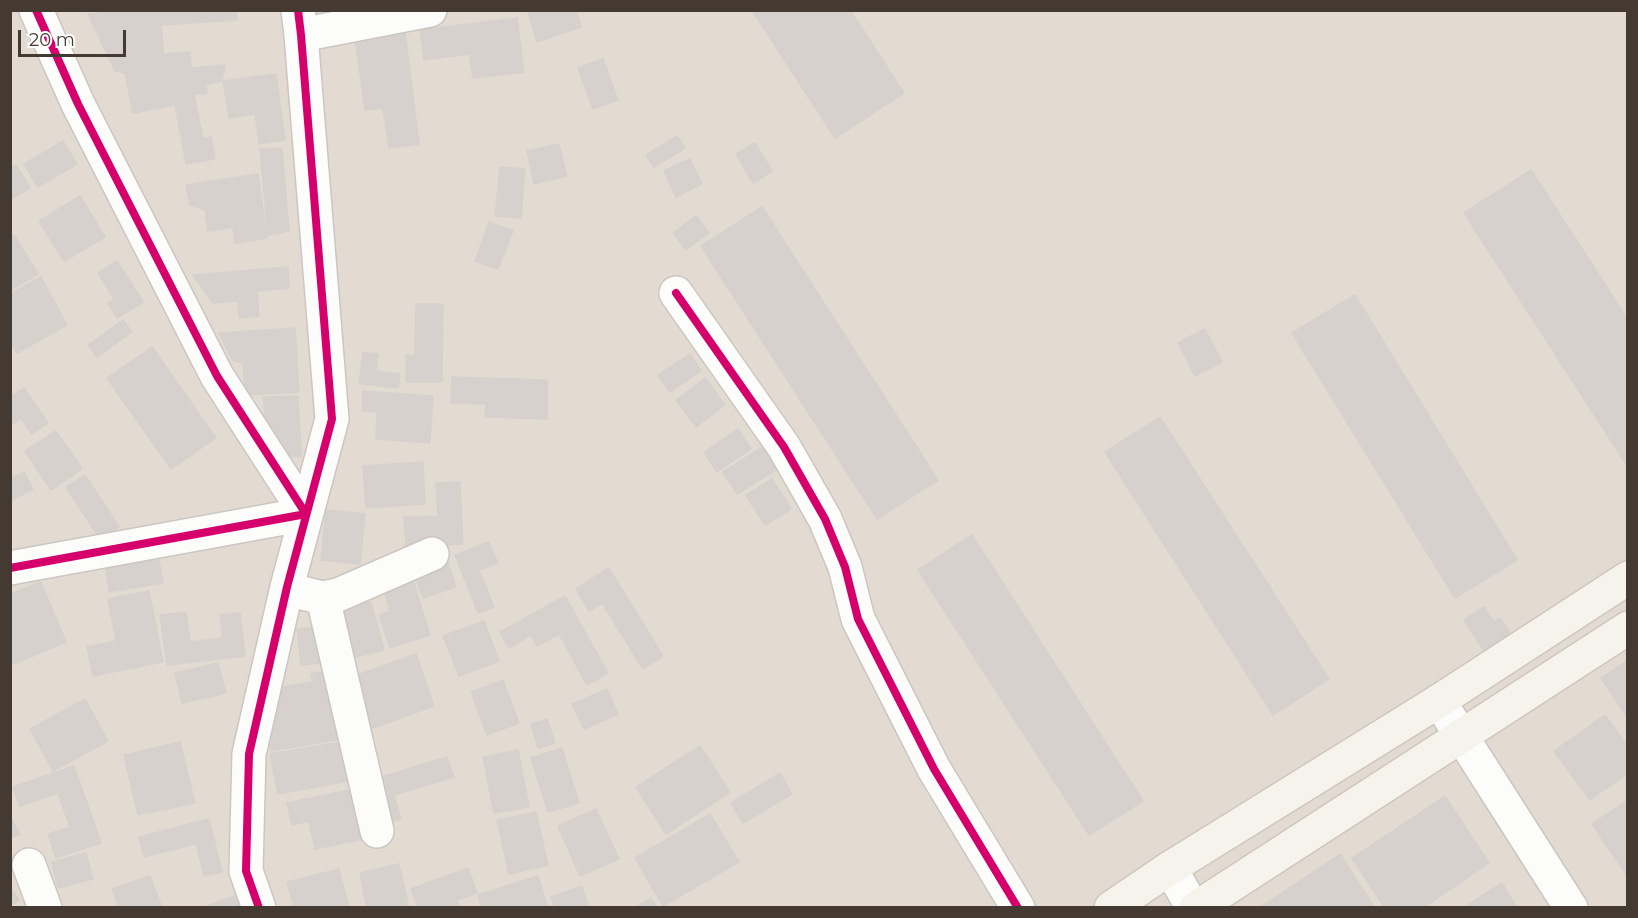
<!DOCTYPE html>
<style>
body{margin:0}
#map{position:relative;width:1638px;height:918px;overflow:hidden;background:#eeeae6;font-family:Montserrat,sans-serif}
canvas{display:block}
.frame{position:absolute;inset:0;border:12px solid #443a32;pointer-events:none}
.scale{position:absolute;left:18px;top:30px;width:108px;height:27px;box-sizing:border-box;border:3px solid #443a32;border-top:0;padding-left:8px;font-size:18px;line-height:21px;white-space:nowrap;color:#443a32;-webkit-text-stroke:4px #fff;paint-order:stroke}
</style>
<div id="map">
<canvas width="1638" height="918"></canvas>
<div class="frame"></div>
<div class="scale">20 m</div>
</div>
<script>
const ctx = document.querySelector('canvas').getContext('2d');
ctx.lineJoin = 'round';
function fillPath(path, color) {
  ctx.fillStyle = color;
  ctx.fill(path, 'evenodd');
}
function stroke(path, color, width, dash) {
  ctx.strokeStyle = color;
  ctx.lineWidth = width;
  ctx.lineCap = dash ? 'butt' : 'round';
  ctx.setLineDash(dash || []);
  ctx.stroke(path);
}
fillPath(new Path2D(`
 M 10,11 L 1627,11 L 1627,907 L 11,907 Z`), '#e3dbd2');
const building = new Path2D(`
 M 130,10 L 236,10 L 237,20 L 161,25 L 164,54 L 190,52 L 191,68 L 225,65 L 222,81 L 206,85 L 207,93 L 194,95 L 203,139 L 211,137 L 215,159 L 186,164 L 175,105 L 133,113 L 125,73 L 115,71 L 88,14 Z
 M 527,10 L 576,10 L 581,27 L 537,42 Z
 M 752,10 L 850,10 L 904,93 L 835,138 Z
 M 517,18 L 524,72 L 473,78 L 469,54 L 424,60 L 420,30 Z
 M 405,32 L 419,144 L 389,148 L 383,108 L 365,110 L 355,38 Z
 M 603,59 L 618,100 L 593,109 L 578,68 Z
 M 276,74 L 285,140 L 259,144 L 255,114 L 229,118 L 223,81 Z
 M 677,136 L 685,148 L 654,167 L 646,155 Z
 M 63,141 L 77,164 L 38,187 L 24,164 Z
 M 755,143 L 772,171 L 753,183 L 736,154 Z
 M 559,144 L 567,176 L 534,184 L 527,151 Z
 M 282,148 L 289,231 L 268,235 L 260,149 Z
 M 690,159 L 702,184 L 676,197 L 664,171 Z
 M 16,165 L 30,188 L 10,200 L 10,168 Z
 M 500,167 L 525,169 L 521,218 L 495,216 Z
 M 1531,170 L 1628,320 L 1628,467 L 1464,213 Z
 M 258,174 L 267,238 L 235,243 L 233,227 L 208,231 L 205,210 L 190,205 L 186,185 Z
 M 80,196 L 105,237 L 64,261 L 39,221 Z
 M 762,207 L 938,480 L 877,519 L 701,246 Z
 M 696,215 L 709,233 L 686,250 L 673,233 Z
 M 489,222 L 513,231 L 498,269 L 475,261 Z
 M 14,235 L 38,274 L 10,290 L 10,238 Z
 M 117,261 L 143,302 L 117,318 L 108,303 L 114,299 L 98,273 Z
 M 288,267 L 289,288 L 257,291 L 259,316 L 239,318 L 238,301 L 213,303 L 193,275 Z
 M 41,277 L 67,325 L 17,353 L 10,341 L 10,294 Z
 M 1355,295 L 1517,560 L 1455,598 L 1292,333 Z
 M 416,304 L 443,304 L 442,382 L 406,382 L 406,355 L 415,356 Z
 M 123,320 L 132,332 L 97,357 L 88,345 Z
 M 295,328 L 299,392 L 245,395 L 243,363 L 232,360 L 219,333 Z
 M 1205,329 L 1222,362 L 1195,376 L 1178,343 Z
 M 152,347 L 216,438 L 171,469 L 107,378 Z
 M 363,352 L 378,354 L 376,371 L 400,374 L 398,388 L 359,384 Z
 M 690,354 L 701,371 L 670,392 L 658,375 Z
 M 452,377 L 547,380 L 547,419 L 485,417 L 486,404 L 451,403 Z
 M 705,378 L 725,405 L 696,427 L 676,400 Z
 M 24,388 L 48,423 L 32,434 L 21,418 L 10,425 L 10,397 Z
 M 363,391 L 433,396 L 430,443 L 376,439 L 377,412 L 362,411 Z
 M 298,396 L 301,456 L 275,457 L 268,437 L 263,397 Z
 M 1160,417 L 1329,679 L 1273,715 L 1105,452 Z
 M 738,429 L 751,449 L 717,472 L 704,452 Z
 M 56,431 L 82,469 L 51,490 L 25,451 Z
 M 766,445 L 781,467 L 737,494 L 723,472 Z
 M 423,462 L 425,504 L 366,508 L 363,466 Z
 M 24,472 L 33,489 L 10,501 L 10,479 Z
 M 85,475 L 119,527 L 100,539 L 66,487 Z
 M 772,479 L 791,509 L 765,525 L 746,495 Z
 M 460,482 L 463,544 L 406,546 L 404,517 L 438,516 L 436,483 Z
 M 326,510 L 365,514 L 360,564 L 321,560 Z
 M 972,535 L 1143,801 L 1089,835 L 918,570 Z
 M 489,542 L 498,563 L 479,570 L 494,607 L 478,613 L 455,555 Z
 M 158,554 L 163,583 L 109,592 L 105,563 Z
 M 446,556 L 456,587 L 423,598 L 412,568 Z
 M 609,568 L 663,656 L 643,669 L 602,603 L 589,611 L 576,589 Z
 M 411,574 L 430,635 L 390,648 L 379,615 L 390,611 L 382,583 Z
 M 41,582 L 66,642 L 11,665 L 10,594 Z
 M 149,591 L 163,662 L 93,676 L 87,647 L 116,641 L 108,599 Z
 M 565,596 L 608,673 L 587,685 L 559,634 L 537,646 L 531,635 L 509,648 L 500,632 Z
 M 371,602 L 384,650 L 347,659 L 335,611 Z
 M 1484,607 L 1494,622 L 1500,618 L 1512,636 L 1486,654 L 1464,620 Z
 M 186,612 L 190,642 L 223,638 L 220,615 L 240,613 L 245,656 L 167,665 L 160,615 Z
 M 484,621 L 499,661 L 459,676 L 443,636 Z
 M 318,627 L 322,663 L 301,665 L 297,629 Z
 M 416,654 L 434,706 L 370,729 L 352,677 Z
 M 1628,660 L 1628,718 L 1601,678 Z
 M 218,663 L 226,693 L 182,703 L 175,673 Z
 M 332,670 L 343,739 L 271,751 L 266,728 L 276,726 L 270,689 L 313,682 L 311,674 Z
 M 503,680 L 519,723 L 487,735 L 471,692 Z
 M 607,689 L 618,714 L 584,729 L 572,704 Z
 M 85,699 L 108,741 L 53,771 L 30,729 Z
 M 1605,715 L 1628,747 L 1628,773 L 1590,800 L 1554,751 Z
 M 547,719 L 555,743 L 538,748 L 531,724 Z
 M 180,742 L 195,803 L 138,815 L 124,755 Z
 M 342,742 L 349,781 L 278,794 L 270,754 Z
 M 700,746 L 730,792 L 666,834 L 636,787 Z
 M 562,748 L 579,803 L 548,812 L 531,758 Z
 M 518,750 L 529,807 L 494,813 L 483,757 Z
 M 447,757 L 454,777 L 394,795 L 401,819 L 392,821 L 378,778 Z
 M 74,766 L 101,843 L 56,858 L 48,834 L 70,827 L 58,793 L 20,806 L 13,787 Z
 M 780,773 L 792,794 L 743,823 L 731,803 Z
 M 359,788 L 369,838 L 315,849 L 309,821 L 292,825 L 287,803 Z
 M 1445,796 L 1489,863 L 1423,908 L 1385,908 L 1352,858 Z
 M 1628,800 L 1628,877 L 1592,824 Z
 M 596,809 L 619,859 L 580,876 L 558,826 Z
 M 536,812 L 548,865 L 509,874 L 497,820 Z
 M 710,814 L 739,862 L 663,906 L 635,858 Z
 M 10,817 L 20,834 L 10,838 Z
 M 209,819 L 222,872 L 204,876 L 196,844 L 144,857 L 139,837 Z
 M 86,853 L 93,879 L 58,888 L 52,862 Z
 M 1340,854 L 1375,908 L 1259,908 Z
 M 399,864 L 409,908 L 367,908 L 360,873 Z
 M 468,868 L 477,893 L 457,900 L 459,908 L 418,908 L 411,889 Z
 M 339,869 L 349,908 L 294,908 L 287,882 Z
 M 150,876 L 161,905 L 154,908 L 119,908 L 112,889 Z
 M 538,876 L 548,908 L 482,908 L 478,895 Z
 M 1502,883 L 1517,908 L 1463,908 Z
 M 582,886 L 589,908 L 555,908 L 551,897 Z
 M 10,887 L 19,900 L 10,905 Z
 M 235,896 L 239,908 L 202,908 Z
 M 651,898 L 657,908 L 635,908 Z`);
fillPath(building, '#d6d1cd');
stroke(building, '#d6d1cc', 1.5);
const street = new Path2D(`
 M 301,35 L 430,10
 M 676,293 L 784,447 L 825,519 L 845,567 L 858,619 L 934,769 L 1018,908
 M 10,568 L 306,514 L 217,376 L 78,104 L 36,10
 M 302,593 L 323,598 L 338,595 L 432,554
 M 323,598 L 377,831
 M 1439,701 L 1571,908
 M 29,865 L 45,908
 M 1170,868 L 1193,908
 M 259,908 L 246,871 L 249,754 L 287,587 L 332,419 L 301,35 L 298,10`);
const secondary = new Path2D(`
 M 1111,908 L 1170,868 L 1439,701 L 1628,578
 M 1196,908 L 1628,628`);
stroke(street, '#cbc6c2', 36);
stroke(secondary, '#cfc7be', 36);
stroke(street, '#fcfcfb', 33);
stroke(secondary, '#f6f2ec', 33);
stroke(new Path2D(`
 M 676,293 L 784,447 L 825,519 L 845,567 L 858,619 L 934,769 L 1018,908
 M 10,568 L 306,514 L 217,376 L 78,104 L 36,10
 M 259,908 L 246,871 L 249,754 L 287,587 L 332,419 L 301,35 L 298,10`), '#d6006c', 8);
</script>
